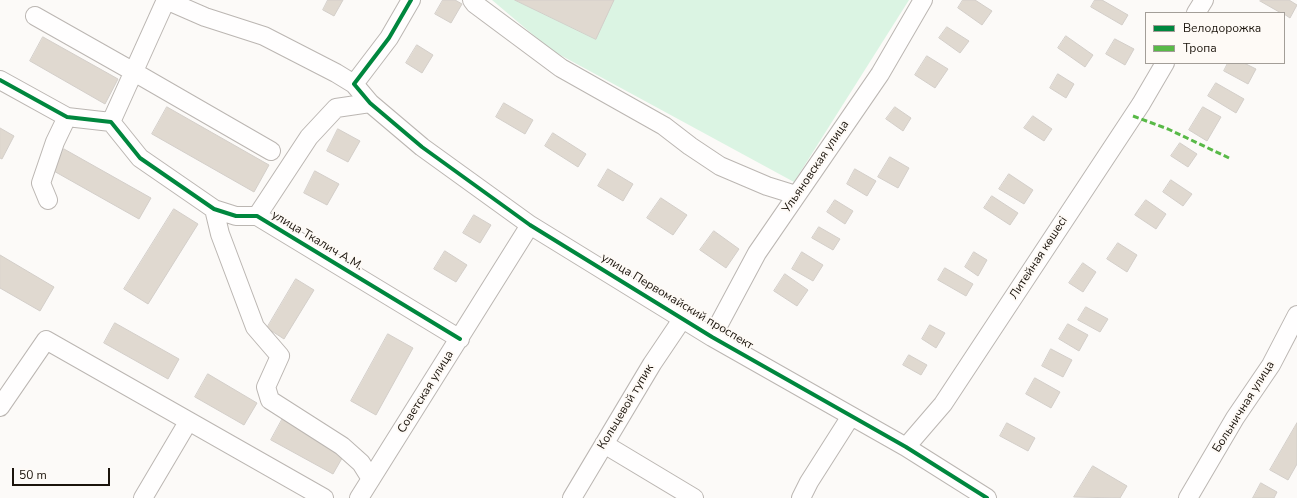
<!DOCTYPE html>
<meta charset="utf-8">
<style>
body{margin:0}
#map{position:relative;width:1297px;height:498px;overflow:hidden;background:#fcfaf8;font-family:"Nunito Sans",sans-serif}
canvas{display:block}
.legend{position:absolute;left:1145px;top:12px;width:140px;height:52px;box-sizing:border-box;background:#fefaf6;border:1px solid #a39e98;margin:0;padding:5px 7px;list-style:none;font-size:12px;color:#1b140c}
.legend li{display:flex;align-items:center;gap:8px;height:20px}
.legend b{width:20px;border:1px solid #a39e98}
.scale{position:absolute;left:12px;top:468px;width:98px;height:18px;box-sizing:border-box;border:2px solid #1b140c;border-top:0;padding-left:5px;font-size:12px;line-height:14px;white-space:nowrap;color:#1b140c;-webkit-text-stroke:3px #fefaf6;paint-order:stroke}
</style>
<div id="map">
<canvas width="1297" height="498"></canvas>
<ul class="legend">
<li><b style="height:5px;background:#00873e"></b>Велодорожка</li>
<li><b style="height:5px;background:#58b947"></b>Тропа</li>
</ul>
<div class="scale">50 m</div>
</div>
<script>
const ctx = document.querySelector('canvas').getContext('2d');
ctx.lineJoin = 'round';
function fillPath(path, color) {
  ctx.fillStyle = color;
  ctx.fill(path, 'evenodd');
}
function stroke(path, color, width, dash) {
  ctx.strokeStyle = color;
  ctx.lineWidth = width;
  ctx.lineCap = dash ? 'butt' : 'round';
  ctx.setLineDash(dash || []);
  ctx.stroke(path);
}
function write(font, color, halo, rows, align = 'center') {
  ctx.font = font + ' "Nunito Sans",sans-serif';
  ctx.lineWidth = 4;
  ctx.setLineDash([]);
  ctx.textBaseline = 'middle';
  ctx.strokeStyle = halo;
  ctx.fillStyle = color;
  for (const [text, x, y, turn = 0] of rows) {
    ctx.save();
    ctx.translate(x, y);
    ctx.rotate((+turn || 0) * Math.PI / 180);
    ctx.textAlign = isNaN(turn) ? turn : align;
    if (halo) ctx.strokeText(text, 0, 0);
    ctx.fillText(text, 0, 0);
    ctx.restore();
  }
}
fillPath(new Path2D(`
 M 492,0 L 909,0 L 794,182 L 551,50 Z`), '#dbf4e3');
const building = new Path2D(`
 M 328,0 L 343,0 L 334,16 L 323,10 Z
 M 443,0 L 455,0 L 462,4 L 451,23 L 435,14 Z
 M 515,0 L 614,0 L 596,39 Z
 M 963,0 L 975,0 L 992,11 L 982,25 L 958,8 Z
 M 1095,0 L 1102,0 L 1128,15 L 1122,25 L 1091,7 Z
 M 1261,0 L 1289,0 L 1297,5 L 1290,18 L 1284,14 L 1284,13 L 1281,13 L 1260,1 Z
 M 947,27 L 969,41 L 960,53 L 939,38 Z
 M 1066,36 L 1093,55 L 1085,67 L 1058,48 Z
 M 43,37 L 118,79 L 105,104 L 30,61 Z
 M 1115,39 L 1134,49 L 1125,65 L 1106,54 Z
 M 417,45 L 433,55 L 422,73 L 406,63 Z
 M 927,56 L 948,69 L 935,88 L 915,75 Z
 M 1228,63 L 1244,63 L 1256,69 L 1248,84 L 1224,71 Z
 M 1058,74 L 1074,84 L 1066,98 L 1050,88 Z
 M 1216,83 L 1244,99 L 1236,113 L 1208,96 Z
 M 504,103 L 533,120 L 525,134 L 496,117 Z
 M 167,107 L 269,165 L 254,192 L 152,134 Z
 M 895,107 L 911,118 L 903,131 L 886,119 Z
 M 1203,107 L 1221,117 L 1207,141 L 1189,130 Z
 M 1033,116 L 1052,129 L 1044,141 L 1024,128 Z
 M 0,128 L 14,136 L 2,159 L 0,158 Z
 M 338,129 L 360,141 L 348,162 L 327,151 Z
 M 553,133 L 586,154 L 578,167 L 545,146 Z
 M 1180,143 L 1197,154 L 1188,167 L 1171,156 Z
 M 64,149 L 151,198 L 139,219 L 52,170 Z
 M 890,157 L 909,168 L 898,188 L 878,177 Z
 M 608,169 L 633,184 L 623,201 L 598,186 Z
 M 855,169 L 876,181 L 867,196 L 847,184 Z
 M 315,171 L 339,184 L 327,205 L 304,193 Z
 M 1009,174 L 1033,190 L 1024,204 L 999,189 Z
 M 1171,180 L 1192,194 L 1183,206 L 1163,192 Z
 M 992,196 L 1018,213 L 1010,225 L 984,208 Z
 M 661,198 L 687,215 L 673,235 L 647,218 Z
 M 835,200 L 853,211 L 845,224 L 827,212 Z
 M 1146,200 L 1166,214 L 1156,229 L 1135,215 Z
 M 174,209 L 198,224 L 148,304 L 124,289 Z
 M 474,215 L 491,225 L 480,243 L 463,233 Z
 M 819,227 L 840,239 L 833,250 L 812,238 Z
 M 714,231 L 739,249 L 726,268 L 700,250 Z
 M 1118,243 L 1137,255 L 1127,272 L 1107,259 Z
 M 445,251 L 467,265 L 456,282 L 434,269 Z
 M 802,252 L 823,265 L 813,281 L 792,269 Z
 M 974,252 L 987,260 L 978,276 L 965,267 Z
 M 0,255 L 54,287 L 40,311 L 0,288 Z
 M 1083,263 L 1096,272 L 1083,292 L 1069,283 Z
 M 945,268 L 973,284 L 966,296 L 938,280 Z
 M 785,274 L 808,290 L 797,306 L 774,291 Z
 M 296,279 L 314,290 L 284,339 L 267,328 Z
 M 1086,307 L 1108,319 L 1100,332 L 1078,320 Z
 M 115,323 L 179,359 L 168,379 L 104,343 Z
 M 1068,324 L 1088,335 L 1079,351 L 1059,339 Z
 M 930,325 L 945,333 L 936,348 L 922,339 Z
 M 388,334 L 413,348 L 376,415 L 351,401 Z
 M 1051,349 L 1072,360 L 1063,377 L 1042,366 Z
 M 909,355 L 927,365 L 921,375 L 903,365 Z
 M 208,374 L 257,403 L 244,425 L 195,397 Z
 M 1035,378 L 1060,392 L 1051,408 L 1026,394 Z
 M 283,418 L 345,453 L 333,474 L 271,440 Z
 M 1007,423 L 1035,438 L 1028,451 L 1000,436 Z
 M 1297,423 L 1297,464 L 1288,480 L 1270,470 Z
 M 1093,466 L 1127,486 L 1120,498 L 1074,497 Z
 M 1261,483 L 1277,492 L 1274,498 L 1253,498 Z`);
fillPath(building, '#e0d9d0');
stroke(building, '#d3cec9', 1);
const minor = new Path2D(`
 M 166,0 L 205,17 L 264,36 L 336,73 L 354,84
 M 411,0 L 389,38 L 354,84 L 370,103 L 422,147 L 530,225 L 712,337 L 906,447 L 987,498
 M 472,0 L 475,4 L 561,68 L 664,126 L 690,146 L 720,166 L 767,186 L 796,195
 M 1196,13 L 1204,0
 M 35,16 L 134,72 L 271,151
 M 0,80 L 67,117 L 111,122 L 140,158 L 214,209 L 236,216 L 257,216 L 460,339
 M 111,122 L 166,0
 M 48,200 L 41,183 L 55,142 L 67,117
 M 214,209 L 220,234 L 255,327 L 280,356 L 266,387 L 270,400 L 342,446 L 361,463 L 371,479
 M 257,216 L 309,137 L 336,108 L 370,103
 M 712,337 L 757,253 L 880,74 L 923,0
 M 0,407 L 46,340 L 324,498
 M 604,444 L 694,498
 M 906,447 L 943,404 L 1141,104 L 1165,63
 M 143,498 L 188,422
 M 359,498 L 530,225
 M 572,498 L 652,364 L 683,318
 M 801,498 L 809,482 L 851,416
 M 1188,498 L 1235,418 L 1271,365 L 1297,315`);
stroke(minor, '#bbb6b2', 20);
stroke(minor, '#fffefe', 18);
stroke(new Path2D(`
 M 1133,116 L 1168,129 L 1229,158`), '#58b947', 3, [6, 3]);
stroke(new Path2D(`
 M 411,0 L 389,38 L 354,84 L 370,103 L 422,147 L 530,225 L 712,337 L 906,447 L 987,498
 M 0,80 L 67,117 L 111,122 L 140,158 L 214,209 L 236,216 L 257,216 L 460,339`), '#00873e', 4);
write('12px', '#1b140c', '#fefaf6', [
 ["Ульяновская улица",816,167,-56],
 ["улица Ткалич А.М.",317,241,31],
 ["Литейная көшесі",1039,258,-57],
 ["улица Первомайский проспект",677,302,31],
 ["Советская улица",426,392,-58],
 ["Кольцевой тупик",626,407,-59],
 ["Больничная улица",1244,407,-58]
]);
</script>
